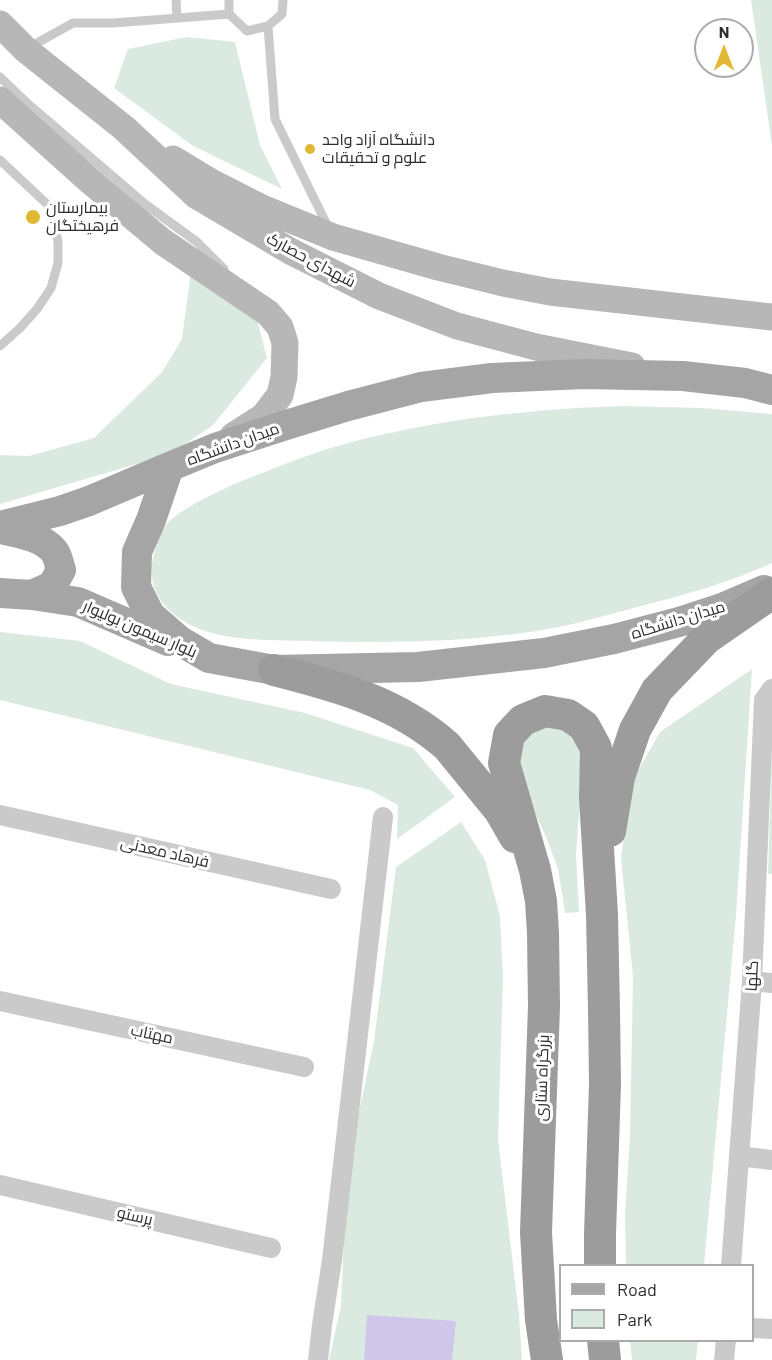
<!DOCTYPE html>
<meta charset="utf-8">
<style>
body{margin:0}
#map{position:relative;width:772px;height:1360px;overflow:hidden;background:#fff;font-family:Barlow,sans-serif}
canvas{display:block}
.legend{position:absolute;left:559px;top:1264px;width:195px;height:78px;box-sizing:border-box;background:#fff;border:2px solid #ababab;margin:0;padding:8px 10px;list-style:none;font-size:18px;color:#2d2d2d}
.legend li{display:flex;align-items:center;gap:12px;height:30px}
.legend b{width:30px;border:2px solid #ababab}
.north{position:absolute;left:694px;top:18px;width:60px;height:60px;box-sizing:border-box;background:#fff;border:2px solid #ababab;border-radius:50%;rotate:0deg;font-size:16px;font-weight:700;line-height:24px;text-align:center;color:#2d2d2d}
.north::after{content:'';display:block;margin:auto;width:21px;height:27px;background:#e1b833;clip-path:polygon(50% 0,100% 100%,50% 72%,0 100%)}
</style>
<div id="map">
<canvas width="772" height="1360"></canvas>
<ul class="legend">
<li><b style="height:8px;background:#a5a5a5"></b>Road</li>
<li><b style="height:16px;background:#dbeae0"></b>Park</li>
</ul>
<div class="north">N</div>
</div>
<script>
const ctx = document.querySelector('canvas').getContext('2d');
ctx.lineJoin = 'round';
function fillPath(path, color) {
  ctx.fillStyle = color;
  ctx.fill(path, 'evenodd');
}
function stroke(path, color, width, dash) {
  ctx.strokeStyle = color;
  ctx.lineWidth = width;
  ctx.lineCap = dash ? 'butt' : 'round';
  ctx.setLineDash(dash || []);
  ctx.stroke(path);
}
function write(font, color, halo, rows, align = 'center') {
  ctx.font = font + ' Barlow,Cairo,sans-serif';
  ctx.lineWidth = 6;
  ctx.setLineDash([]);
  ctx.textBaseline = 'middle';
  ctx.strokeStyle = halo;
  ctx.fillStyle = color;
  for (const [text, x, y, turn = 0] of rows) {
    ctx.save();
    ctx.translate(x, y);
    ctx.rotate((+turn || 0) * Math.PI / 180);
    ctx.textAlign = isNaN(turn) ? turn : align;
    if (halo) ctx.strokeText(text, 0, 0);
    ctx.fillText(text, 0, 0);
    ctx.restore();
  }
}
fillPath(new Path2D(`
 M 751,0 L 772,0 L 772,146 Z
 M 187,37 L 235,42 L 260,145 L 282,189 L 193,146 L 114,88 L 128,49 Z
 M 191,271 L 257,319 L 267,358 L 213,425 L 171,454 L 0,504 L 0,455 L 29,456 L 94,438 L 162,372 L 182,339 Z
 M 624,406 L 702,408 L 772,414 L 772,563 C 731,582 685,595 641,606 C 607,615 571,626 536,631 C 459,643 381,643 303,641 C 257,639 201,643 167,608 C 154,595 149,576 153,558 C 156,547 159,534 166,525 C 180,508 223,489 244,480 C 273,469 303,456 334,447 C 428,420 526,409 624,406 Z
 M 0,632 L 80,641 L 171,684 L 305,713 L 413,748 L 455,797 L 397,839 L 398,805 L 370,790 L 0,700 Z
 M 752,669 L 736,915 L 704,1265 L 626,1266 L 625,1215 L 630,1134 L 633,976 L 621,858 L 631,783 L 660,732 Z
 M 538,726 L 570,730 L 584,752 L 576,854 L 579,912 L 565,913 L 558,869 L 546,837 L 522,785 L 518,747 Z
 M 772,744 L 772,874 L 768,874 Z
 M 461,822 L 485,860 L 500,916 L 503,977 L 498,1139 L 519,1315 L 522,1360 L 329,1360 L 341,1306 L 347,1169 L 374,1041 L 396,867 Z
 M 630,1341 L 698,1341 L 696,1360 L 632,1360 Z`), '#dbeae0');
fillPath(new Path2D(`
 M 367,1315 L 456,1321 L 452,1360 L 364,1360 Z`), '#cfc7ea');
stroke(new Path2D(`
 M 176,0 L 177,18
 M 229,0 L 229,14 L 247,31 L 268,26 L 282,14 L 283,0
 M 268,26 L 275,119 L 328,227
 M 28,48 L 73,23 L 114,23 L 229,14
 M 0,77 L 27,103 L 145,204 L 197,242 L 224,269
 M 0,160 L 48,205 L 58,241 L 58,263 L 51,288 L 37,309 L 20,328 L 0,346`), '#cacaca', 9);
stroke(new Path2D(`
 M 0,815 L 331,889
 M 752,981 L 772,983
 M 0,1001 L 304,1067
 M 739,1156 L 772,1160
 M 0,1185 L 271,1248
 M 731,1266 L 752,981 L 764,700 L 772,689
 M 752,1328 L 772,1329
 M 318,1360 L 322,1325 L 332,1260 L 383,817
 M 724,1360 L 726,1340`), '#cacaca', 20);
stroke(new Path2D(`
 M 0,24 L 26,50 L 124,128 L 197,196 L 290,251 L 379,296 L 457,326 L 536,347 L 632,366
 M 0,100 L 90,181 L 163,242 L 268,313 L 280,327 L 285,343 L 284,377 L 280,395 L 264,416 L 233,436
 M 173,159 L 211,182 L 262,208 L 333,237 L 438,267 L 503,283 L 550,292 L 772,317`), '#b7b7b7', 27);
stroke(new Path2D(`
 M 0,526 L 60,511 L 89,501 L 169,467
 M 0,529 C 18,533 42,536 54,551 C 58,556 59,564 61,570 L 52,586 L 32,595
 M 764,590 L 722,608 L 679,622 L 614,639 L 544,653 L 418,667 L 274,670 L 209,658 L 180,641 L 150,615 L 136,587 L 137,552 L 151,520 L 169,467 L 215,448 L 283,426 L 348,406 L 421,387 L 492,378 L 584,374 L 683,376 L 745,383 L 772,390
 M 0,593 L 32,595 L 78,602 L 168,641`), '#a5a5a5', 30);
stroke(new Path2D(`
 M 274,670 C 337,686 397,702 447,746 L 500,811 L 515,837
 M 610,831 L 619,777 L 635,730 L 657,690 L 707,638 L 772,593
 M 603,1340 L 605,1360
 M 547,1360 L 541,1320 L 536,1232 L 544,1006 L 543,933 L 541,901 L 535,870 L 504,763 L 509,735 L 523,720 L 545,711 L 568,715 L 584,726 L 596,748 L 595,798 L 602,915 L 604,1010 L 605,1084 L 600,1234 L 600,1266`), '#9c9c9c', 32);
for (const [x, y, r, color] of [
 [310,149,6,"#e1b833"],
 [33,217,8,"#e1b833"]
]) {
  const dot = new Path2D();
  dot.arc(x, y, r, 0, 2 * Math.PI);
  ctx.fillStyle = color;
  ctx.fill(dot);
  stroke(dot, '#fff', 2);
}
write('16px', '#2d2d2d', '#fff', [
 ["دانشگاه آزاد واحد",322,140],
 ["علوم و تحقیقات",322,158],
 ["بیمارستان",46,208],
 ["فرهیختگان",46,226]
], 'left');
write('16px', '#2d2d2d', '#fff', [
 ["شهدای حصارک",311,260,28],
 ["میدان دانشگاه",233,444,-20],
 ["میدان دانشگاه",678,620,-17],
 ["بلوار سیمون بولیوار",140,629,23],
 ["فرهاد معدنی",165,852,13],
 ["گلها",752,976,-87],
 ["مهتاب",152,1034,12],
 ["بزرگراه ستاری",542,1078,-88],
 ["پرستو",135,1216,13]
]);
</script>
